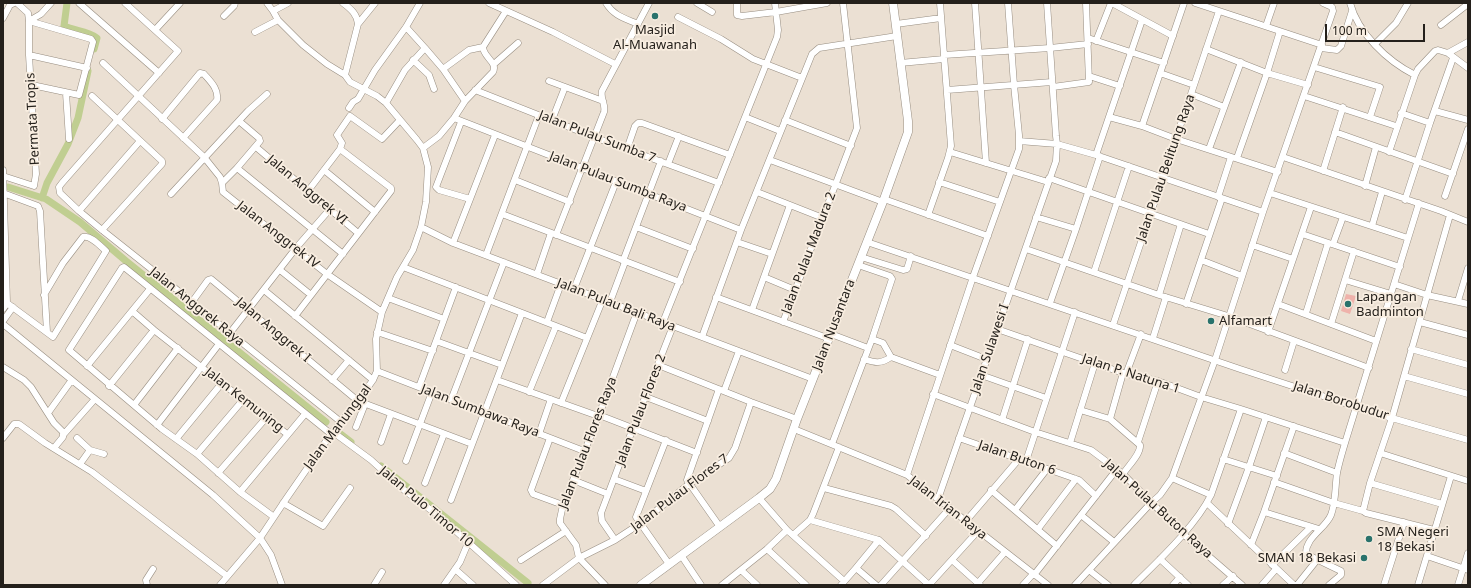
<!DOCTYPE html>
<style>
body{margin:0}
#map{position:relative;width:1471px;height:588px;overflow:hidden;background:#ebe0d3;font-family:"Noto Sans",sans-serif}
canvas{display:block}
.frame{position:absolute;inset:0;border:4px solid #24201b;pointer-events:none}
.scale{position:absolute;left:1325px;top:24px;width:100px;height:18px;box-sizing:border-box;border:2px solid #24201b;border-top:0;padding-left:5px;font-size:12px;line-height:14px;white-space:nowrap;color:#24201b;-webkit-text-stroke:3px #f8ede0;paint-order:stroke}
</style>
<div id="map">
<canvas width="1471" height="588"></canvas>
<div class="frame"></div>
<div class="scale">100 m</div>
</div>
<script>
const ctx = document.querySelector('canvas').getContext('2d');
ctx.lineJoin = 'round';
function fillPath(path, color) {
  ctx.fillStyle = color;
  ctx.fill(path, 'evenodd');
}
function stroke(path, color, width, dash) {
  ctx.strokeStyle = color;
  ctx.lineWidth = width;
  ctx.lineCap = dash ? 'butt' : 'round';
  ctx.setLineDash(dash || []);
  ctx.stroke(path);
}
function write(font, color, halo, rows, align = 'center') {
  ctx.font = font + ' "Noto Sans",sans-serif';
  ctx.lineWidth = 3.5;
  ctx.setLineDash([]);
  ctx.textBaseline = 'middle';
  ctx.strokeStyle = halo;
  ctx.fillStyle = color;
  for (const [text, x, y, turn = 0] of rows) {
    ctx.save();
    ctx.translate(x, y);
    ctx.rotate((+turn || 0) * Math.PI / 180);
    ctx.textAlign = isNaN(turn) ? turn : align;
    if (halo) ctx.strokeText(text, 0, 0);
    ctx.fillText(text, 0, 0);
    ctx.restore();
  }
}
fillPath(new Path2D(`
 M 1346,294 L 1356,296 L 1350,314 L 1341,311 Z`), '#efb2ab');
stroke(new Path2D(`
 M 67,3 L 64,26 C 75,31 87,31 97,38 L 94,49
 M 8,187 L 46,199 L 80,222 L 126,261 L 326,422
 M 42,198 L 47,183 L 68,144 L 78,118 L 88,71
 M 338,432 L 351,442
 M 381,466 L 528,583`), '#c0ce91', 7);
const minor = new Path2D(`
 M 79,3 L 159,73
 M 125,3 L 178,51 L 62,183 L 59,187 L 60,193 L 79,211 L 102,230 L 160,276 L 230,333 L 341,422
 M 343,3 C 351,9 357,14 358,24 L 345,75
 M 489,3 L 553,32 L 615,64
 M 606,3 C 614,16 624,18 638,24
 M 697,3 L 712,12
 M 737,3 L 737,15 L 742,16 L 776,12 L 827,3
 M 975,3 L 986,163
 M 1112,3 L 1173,36
 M 1195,3 L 1322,45
 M 1350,3 C 1358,33 1387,61 1415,75
 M 273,11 L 288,3
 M 224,16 L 234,6 L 235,3
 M 678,17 L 721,39 L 753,59 L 802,78
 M 3,18 L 10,5 L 14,3
 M 29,21 L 91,39 L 93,42 L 79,95 L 32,85
 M 29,21 L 41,14 L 51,3
 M 358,24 L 375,3
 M 896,24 L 941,18
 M 1441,25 L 1468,4
 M 1266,26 L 1274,3
 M 406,27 L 425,48 L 443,69 L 465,101
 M 155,30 L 180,3
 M 255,32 L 278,20
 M 1088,38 L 1164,63
 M 1096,41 L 1111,3
 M 1375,44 L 1396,23 L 1408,3
 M 1321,48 L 1337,50 L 1341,46 L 1352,11
 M 1206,49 L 1267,73 L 1308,85
 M 1448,53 L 1468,42
 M 29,55 L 87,68
 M 944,55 L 1050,48 L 1088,44
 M 413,60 L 429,75 L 434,89
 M 103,63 L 204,157 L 220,177 L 222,183
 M 900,63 L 944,59
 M 494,64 L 518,43
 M 1314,67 L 1380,87 L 1370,117
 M 443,69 L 469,50 L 483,47
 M 1160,73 L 1194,85
 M 1089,76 L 1120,86
 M 549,81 L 603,101
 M 1053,87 L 1089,82 L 1086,3
 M 475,90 L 594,137 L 719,183
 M 947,90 L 1052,82
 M 66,93 L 69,139
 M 1191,94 L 1224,107
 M 92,96 L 162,161 L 162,164 L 102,230
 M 1304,96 L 1396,126
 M 386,103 L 405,70 L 425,48
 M 349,108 L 353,102 L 358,99 L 375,70 L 406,27 L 420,3
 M 1435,111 L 1468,120
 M 1401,113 L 1430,123
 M 745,117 L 780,131
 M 1109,117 L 1142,126 L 1176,139 L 1278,172
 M 454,118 L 741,230
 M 162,119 L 200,73 L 204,74 C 210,81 219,89 217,100 L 183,138
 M 552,120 L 565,87
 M 785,120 L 851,146
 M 239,121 L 259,138 L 260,141 L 237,168 L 222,183 L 223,192 L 327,274 L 382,312
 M 461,122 L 436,187 L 439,190 L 470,199
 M 1142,126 L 1184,3
 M 1335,132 L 1453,174
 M 1019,141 L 1057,144 L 1096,155 L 1263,212
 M 256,147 L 358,233
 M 423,148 L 439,136 L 454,118 L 465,101 L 493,72 C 498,62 483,57 483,47 L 506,11
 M 627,149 L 635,126 L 638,123 L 642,123 L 730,155
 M 1209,149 L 1241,62
 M 950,152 L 1048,182
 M 1389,152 L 1415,75 L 1418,69 L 1435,51 L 1438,50 L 1448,53 L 1468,68
 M 1096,155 L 1142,20
 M 1283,157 L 1441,211 L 1468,222
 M 1237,158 L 1267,73 L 1280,31
 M 770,160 L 883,202
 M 668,164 L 679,136
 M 237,168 L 343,254
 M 3,170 L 7,303 L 3,309
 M 324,170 L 375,212
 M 1323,171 L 1343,107
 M 3,176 L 34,186 L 36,174 L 29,55 L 29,21 L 28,13 L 17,3
 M 1049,178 L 1209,234
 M 515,180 L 570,202
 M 939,182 L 1000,202
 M 1365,186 L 1376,147
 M 308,191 L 340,149 L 342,143 L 337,135 L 350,116 L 382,139 L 400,120
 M 757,192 L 823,218
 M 3,193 L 38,206 L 40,211 L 47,332
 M 1270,193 L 1408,238
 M 171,194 L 248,111 L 267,94
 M 1445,196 L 1468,129
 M 1218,197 L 1231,157
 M 884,199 L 988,236
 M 1405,200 L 1430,123 L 1453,58
 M 79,211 L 140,141
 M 502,214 L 680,282
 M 928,215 L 948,158 L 951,146 L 940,3
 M 1036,217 L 1076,229
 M 1372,226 L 1382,192
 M 421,227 L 453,243 L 813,379
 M 636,227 L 693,249
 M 1302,234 L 1400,267
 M 556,235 L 604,112 C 606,104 600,99 602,91 L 649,3
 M 737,242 L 772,254
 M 867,242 L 1240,369 L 1378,414 L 1468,440
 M 453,243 L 495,135
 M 1333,244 L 1343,217
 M 1252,245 L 1293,259
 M 1026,249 L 1159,295 L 1228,316 L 1369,368
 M 486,255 L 539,115
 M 861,257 L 903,270 L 907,269 L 911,256
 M 1201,260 L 1242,276
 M 623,261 L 661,161
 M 403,267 L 587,338
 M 280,270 L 311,295
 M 1094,272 L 1129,166
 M 537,274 L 551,233
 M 764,277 L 795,290
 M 1345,280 L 1391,294
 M 1394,284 L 1427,295 L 1468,304
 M 574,289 L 616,182
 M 264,290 L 373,380
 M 1159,295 L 1181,224
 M 716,297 L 830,339
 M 388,298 L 444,319
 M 1458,301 L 1468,268
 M 192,302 L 208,280 L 211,279 L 358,401 L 472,444
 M 610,302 L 625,262
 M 7,303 L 53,337 L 106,251 C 100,246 91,235 83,237 L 63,263 L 44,295
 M 1050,303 L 1076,229 L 1100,156
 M 1186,304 L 1222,198
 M 1278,304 L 1376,341
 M 752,310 L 790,205
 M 132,311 L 154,330 L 287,434
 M 1306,313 L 1328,243
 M 295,316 L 391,191 L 391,188 L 340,149
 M 3,321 L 13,307
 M 547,322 L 561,284
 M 663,322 L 777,37 L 778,30 L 775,3
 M 783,322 L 857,128 L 843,3
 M 1420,322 L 1468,335
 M 3,324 L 213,495 L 260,538 L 271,555 L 282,585
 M 1331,324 L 1354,251
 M 1113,325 L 1219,11
 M 997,329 L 1123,373 L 1158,381 L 1201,397 L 1241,409 L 1345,443
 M 377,332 L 433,351
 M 1268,332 L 1311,207
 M 230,333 L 296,248 L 330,209
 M 831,334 L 868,348
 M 702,337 L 741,230 L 812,54 L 819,48 L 897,36
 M 1153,338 L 1166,297
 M 872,339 L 883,343 L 891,357 L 940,375
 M 436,341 L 502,365
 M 950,345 L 986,359
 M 1411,349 L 1468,365
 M 864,359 C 875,363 881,364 891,357
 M 658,365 L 751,402 L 797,419
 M 87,366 L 150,289
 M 3,367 L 24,380 L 31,387 L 54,423 L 63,432 L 63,437 L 54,448
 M 1285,370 L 1294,341
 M 377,371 L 584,451
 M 1126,374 L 1141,334
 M 981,375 L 1046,398
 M 1404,376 L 1468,394
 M 332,380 L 349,360
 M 497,380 L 598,416
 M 109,386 L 154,330
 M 419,387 L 456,287
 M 719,389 L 687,480 L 720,527
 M 724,391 L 739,351
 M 529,392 L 556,326
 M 933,394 L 1035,432 L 1091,450 L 1123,474 L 1183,534 L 1242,585
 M 646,397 L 708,421
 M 451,400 L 504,262
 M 561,403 L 603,299
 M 134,405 L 178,348
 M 1080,410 L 1110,419 L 1140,445 C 1141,454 1128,466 1123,474
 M 48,413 L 71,381
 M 599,415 L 697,453
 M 1110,419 L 1123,373
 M 1002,420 L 1028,339
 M 157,425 L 219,344
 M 356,427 L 365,404
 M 794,429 L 907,475 L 1048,585
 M 333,432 L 371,460 L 404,490 L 439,516 L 516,585
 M 64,434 L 95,399
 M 539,434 L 551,399
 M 3,438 L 14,424 L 19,424 L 45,443 L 92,472 L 227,576
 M 77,438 L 90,450 L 104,454
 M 550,438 L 531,490 L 533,494 L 563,505
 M 959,438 L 1079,480 L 1096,496
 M 176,439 L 222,383
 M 666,440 L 636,517 L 669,564
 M 381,442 L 391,414
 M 1138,442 L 1158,381
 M 1070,443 L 1095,363
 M 832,444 L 872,339 L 892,279 L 890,276 L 858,265
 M 1284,453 L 1337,473
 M 1380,453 L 1468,481
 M 197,454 L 243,400
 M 1223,459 L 1277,476
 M 406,461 L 432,392
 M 1026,461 L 1075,312
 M 80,464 L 90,450
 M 218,473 L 266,418
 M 907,475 L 973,277 L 1019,149 L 1019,135 L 1014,85 L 1008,3
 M 1172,478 L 1211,495
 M 614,479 L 646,491
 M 573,480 L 608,494
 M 1274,482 L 1334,503 L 1363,511
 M 425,483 L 444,434
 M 1370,483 L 1442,504
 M 824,488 L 891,506 L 896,509 L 926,536
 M 991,490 L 1057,546
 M 240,492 L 305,414
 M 759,498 L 787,530 L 844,581
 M 938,499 L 1056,161 L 1057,144 L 1056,136 L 1047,3
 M 451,500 L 522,313
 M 283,503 L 323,526 L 350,488
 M 1207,503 L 1294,585
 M 1015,510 L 1047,469
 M 1264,512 L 1319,529
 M 1081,515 L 1114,542
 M 274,517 L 240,492 L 197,454 L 162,429 L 69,350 L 122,268 L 124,267 L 331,434
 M 810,520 L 879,540 L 929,585 L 978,531
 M 966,521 L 1019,459
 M 1228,524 L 1249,467 L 1266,417
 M 1038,529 L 1076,479
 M 1434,530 L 1366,513 L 1363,511 L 1370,483 L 1392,418 L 1450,215
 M 793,535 L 810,520 L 813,514 L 839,447
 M 615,540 L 602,521 L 601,513 L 633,428 L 673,326
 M 1251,545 L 1264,512 L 1294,426
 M 767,549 L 806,585
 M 681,555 L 701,585
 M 1427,556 L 1468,570
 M 1160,559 L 1188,585
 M 521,560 L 566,531
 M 952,560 L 980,585
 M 1272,565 L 1311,527
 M 856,568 L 879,540
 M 455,569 L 473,585
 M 741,570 L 757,585
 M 1089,570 L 1108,585
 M 1034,575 L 1117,469
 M 978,583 L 1005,552
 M 147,585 L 146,580 L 153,569
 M 220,585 L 260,538 L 286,499 L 331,434 L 358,401 L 373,380 L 377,371 L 376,339 L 382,312 L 397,277 L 413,250 L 421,227 L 426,202 L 428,167 L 423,148 L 417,140 L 386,103 L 377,96 L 350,82 L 345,75 L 327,64 L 303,45 L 278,20 L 273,11 L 267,3
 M 374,585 L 382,572
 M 444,585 L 460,562 L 468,543
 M 543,585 L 579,558 L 615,540 L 641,523 L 689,484 L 729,458 L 735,448 L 751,402
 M 605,585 L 579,558 L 576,545 L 560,523 L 560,519 L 563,505 L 599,415 L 637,312
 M 722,585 L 767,549 L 787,530
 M 841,585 L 856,568 L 876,585
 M 881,585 L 950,508
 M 1023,585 L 1033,574
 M 1075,585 L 1151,503 L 1160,495 L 1172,478 L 1215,360 L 1263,212 L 1333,11 L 1332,7 L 1323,3
 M 1134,585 C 1159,560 1195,527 1211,495 L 1241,409
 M 1173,585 L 1180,577
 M 1223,585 L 1233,576
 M 1262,585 L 1276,569
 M 1297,585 L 1317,560
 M 1329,585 L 1341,575 L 1341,571 L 1312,557 L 1306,553 C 1306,537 1325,529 1331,515 C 1336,502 1335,487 1337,473 C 1339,463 1342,453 1345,443 L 1419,203
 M 1384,585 L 1404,522
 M 1418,585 L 1451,476
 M 1458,585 L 1468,553`);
const tertiary = new Path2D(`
 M 641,585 L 759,498 L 770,489 L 776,479 L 797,419 L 884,199 L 908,132 L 908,121 L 893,3`);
stroke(minor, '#978d81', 7);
stroke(tertiary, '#978d81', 9);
stroke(minor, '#fff', 6);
stroke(tertiary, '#fff', 8);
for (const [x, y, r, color] of [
 [655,16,4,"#29726c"],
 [1348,304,4,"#29726c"],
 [1211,321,4,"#29726c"],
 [1369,539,4,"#29726c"],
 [1364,558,4,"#29726c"]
]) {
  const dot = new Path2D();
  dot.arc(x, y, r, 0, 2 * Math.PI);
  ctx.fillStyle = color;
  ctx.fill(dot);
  stroke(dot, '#f8ede0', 1.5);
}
write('13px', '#24201b', '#f8ede0', [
 ["Masjid",655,30,"center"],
 ["Al-Muawanah",655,45,"center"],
 ["Lapangan",1356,297],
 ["Badminton",1356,312],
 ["Alfamart",1219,321],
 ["SMA Negeri",1377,532],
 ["18 Bekasi",1377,547],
 ["SMAN 18 Bekasi",1356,558,"right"]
], 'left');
write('13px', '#24201b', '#f8ede0', [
 ["Permata Tropis",33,119,-93],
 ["Jalan Pulau Sumba 7",597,137,21],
 ["Jalan Pulau Belitung Raya",1166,168,-71],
 ["Jalan Pulau Sumba Raya",618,182,21],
 ["Jalan Anggrek VI",307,190,40],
 ["Jalan Anggrek IV",278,235,38],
 ["Jalan Pulau Madura 2",809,253,-69],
 ["Jalan Pulau Bali Raya",616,305,21],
 ["Jalan Anggrek Raya",197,307,39],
 ["Jalan Nusantara",834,325,-69],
 ["Jalan Anggrek I",273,330,40],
 ["Jalan Sulawesi I",990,349,-71],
 ["Jalan P. Natuna 1",1131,374,18],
 ["Jalan Kemuning",244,400,38],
 ["Jalan Borobudur",1341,401,18],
 ["Jalan Pulau Flores 2",641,410,-69],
 ["Jalan Sumbawa Raya",480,411,21],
 ["Jalan Manunggal",338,427,-53],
 ["Jalan Pulau Flores Raya",588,443,-69],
 ["Jalan Buton 6",1017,458,19],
 ["Jalan Pulau Flores 7",680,493,-37],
 ["Jalan Pulo Timor 10",426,507,40],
 ["Jalan Irian Raya",948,508,38],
 ["Jalan Pulau Buton Raya",1158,509,42]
]);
</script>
